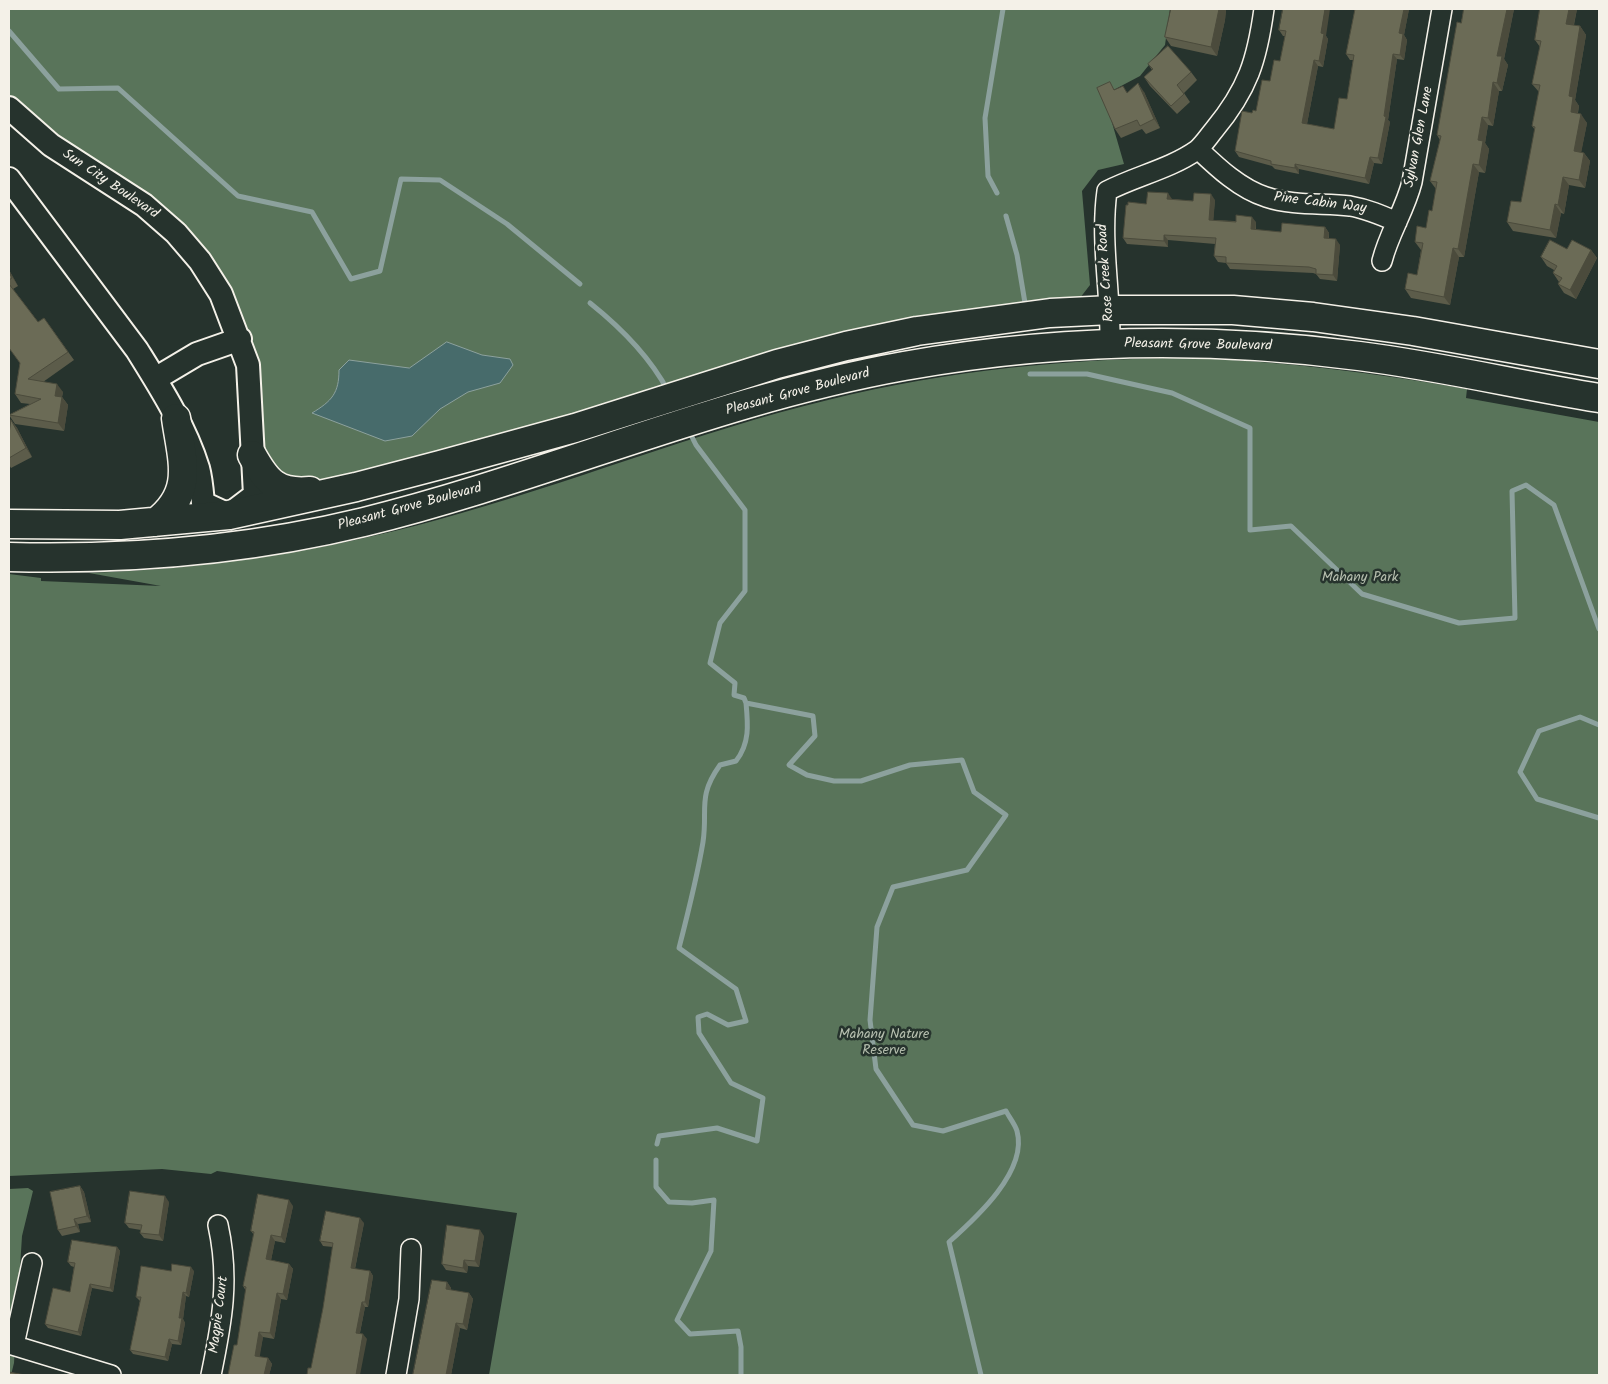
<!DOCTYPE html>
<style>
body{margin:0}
#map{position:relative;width:1608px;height:1384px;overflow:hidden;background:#26332d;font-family:Kalam,sans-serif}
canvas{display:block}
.frame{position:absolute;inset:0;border:10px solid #f4f1e8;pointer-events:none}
</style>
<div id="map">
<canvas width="1608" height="1384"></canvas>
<div class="frame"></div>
</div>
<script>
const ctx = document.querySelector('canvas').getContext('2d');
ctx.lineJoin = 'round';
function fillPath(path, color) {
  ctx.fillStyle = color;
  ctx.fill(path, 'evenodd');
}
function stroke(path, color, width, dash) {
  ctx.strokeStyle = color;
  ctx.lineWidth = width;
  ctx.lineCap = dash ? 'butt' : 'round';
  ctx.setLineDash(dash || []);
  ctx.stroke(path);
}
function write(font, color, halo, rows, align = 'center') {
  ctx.font = font + ' Kalam,sans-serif';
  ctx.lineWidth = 5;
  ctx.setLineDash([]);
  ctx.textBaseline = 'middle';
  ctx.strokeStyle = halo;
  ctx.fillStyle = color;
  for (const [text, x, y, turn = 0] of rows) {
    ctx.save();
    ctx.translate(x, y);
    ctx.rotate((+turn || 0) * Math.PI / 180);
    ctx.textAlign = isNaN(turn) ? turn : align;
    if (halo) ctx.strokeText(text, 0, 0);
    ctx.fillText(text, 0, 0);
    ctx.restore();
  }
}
fillPath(new Path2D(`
 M 9,9 L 1170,9 L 1165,45 L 1140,76 L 1104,95 L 1124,164 L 1098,170 L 1082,191 L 1090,285 L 1073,307 L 311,486 L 290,483 L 264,455 L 201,253 L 29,116 L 9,96 Z
 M 1195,358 C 1287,362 1376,373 1467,389 L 1466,398 L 1599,422 L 1599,1375 L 489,1375 L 517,1213 L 217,1171 L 211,1174 L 162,1169 L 9,1176 L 9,574 L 41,578 L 41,581 L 161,586 L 89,573 C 207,569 324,551 437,520 C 569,484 696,432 828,400 C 949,370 1071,358 1195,358 Z
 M 28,1188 L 33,1191 L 22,1236 L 14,1363 L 11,1375 L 9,1375 L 9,1189 Z`), '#59745a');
const water = new Path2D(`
 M 447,342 L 482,355 L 510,359 L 513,365 L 500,383 L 468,392 L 440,409 L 412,436 L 385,441 L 312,413 C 332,401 339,393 339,370 L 349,360 L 409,368 Z`);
fillPath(water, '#476b6b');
stroke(water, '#8ca19d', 1);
stroke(new Path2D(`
 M 9,31 L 59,89 L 118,88 L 238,196 L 312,212 L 351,279 L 380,271 L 401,179 L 440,180 L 507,224 L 580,284
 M 997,193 L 988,176 L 985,118 L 1003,9
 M 1006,216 L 1017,255 L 1025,303
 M 590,303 C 620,327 650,357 668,391
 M 1030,374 L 1087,374 L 1172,393 L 1250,428 L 1250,530 L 1291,526 L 1362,594 L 1459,623 L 1515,618 L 1512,491 L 1526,485 L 1554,505 L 1599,629
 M 688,429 L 696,445 L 745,510 L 745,591 L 720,623 L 710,663 L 735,683 L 734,695 L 744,698 L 746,703 L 813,716 L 815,736 L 789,765 L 807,775 L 834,781 L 861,781 L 910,765 L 962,760 L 974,792 L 1006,815 L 967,870 L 893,887 L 877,927 L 870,1020 L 876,1069 L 913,1125 L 943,1131 L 1006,1111 C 1009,1117 1015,1124 1017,1131 C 1028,1171 976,1218 949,1242 L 981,1375
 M 1599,725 L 1580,717 L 1539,731 L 1520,772 L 1537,799 L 1599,818
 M 657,1144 L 659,1136 L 717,1128 L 757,1141 L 763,1098 L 731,1083 L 699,1033 L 698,1017 L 707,1014 L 728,1025 L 746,1021 L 736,989 L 679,948 C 688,913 697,878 703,842 C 708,809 697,797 720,765 L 736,761 C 750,743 748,724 746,703
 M 656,1160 L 656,1187 L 669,1202 L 692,1203 L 714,1200 L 711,1251 L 677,1320 L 690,1334 L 738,1331 L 741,1347 L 741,1375`), '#8ca19d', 5);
const minor = new Path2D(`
 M 1198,149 C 1217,167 1240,189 1266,197 C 1293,206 1322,203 1350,206 C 1367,209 1381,215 1397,222
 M 1382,261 C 1389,233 1405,210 1412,182 L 1442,9
 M 1110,344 C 1111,293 1100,242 1107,191 C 1136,176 1170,169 1197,150 C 1203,145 1209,136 1214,130 C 1248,89 1257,60 1264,9
 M 9,1344 L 111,1375
 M 14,1345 L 32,1263
 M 211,1375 C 222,1322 230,1279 218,1225
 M 396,1375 L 409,1299 L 411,1249`);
const tertiary = new Path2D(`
 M 9,108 L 51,145 L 144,205 L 176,233 L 200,261 L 221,294 L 248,365 L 255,495 L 230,514
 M 9,179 L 137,350 C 160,387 185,426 198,468 C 201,479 202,492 203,503 L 229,515
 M 155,379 L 197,354 L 240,339`);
const primary = new Path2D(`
 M 252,455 C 267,482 277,494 310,491
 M 156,522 C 195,492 182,461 176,418
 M 9,524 L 120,525 L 229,515 L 356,487 L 440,465 L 575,428 L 777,364 L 846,346 L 917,331 L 1050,313 L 1111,310 L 1233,310 L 1313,317 L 1413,331 L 1599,364
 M 9,557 C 128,560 249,550 364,522 C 546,477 720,399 904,366 C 1054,339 1207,336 1359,356 C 1439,366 1519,385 1599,398`);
stroke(minor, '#f4f1e8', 22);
stroke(tertiary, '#f4f1e8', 26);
stroke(primary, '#f4f1e8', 31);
stroke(minor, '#26332d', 19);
stroke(tertiary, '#26332d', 22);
stroke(primary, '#26332d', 28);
fillPath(new Path2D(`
 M 1171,9 L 1226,9 L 1225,20 L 1217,56 L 1171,46 L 1165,37 Z
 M 1355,9 L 1409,9 L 1404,35 L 1407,40 L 1404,60 L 1397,59 L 1388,120 L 1390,122 L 1382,164 L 1374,163 L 1369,184 L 1299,169 L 1299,174 L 1275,169 L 1272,166 L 1239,157 L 1235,151 L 1252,113 L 1256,111 L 1270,81 L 1280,61 L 1285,36 L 1283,36 L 1279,30 L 1326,36 L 1328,39 L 1323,67 L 1318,66 L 1307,124 L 1334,129 L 1347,99 L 1353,60 L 1350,60 L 1346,54 Z
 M 1464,9 L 1514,9 L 1504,59 L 1508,65 L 1502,91 L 1499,91 L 1493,126 L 1488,125 L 1485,143 L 1489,149 L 1485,173 L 1479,172 L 1464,257 L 1459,257 L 1450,305 L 1411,298 L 1405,289 L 1417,275 L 1421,250 L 1415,242 L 1426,228 L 1432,211 L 1436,189 L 1430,181 L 1440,140 L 1437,135 Z
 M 1540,9 L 1577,9 L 1574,25 L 1580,26 L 1586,35 L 1575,100 L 1579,106 L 1578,113 L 1587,123 L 1581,152 L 1584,153 L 1590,161 L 1585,188 L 1569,185 L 1564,214 L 1561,213 L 1556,238 L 1513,231 L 1507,222 L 1521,202 L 1535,130 L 1532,126 L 1539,92 L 1532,84 L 1540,47 L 1535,40 Z
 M 1148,64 L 1191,72 L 1197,80 L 1184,93 L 1190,102 L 1177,114 L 1150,86 L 1144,77 L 1152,70 Z
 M 1115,89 L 1128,92 L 1144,92 L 1160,128 L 1146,134 L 1142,129 L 1121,138 L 1115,129 Z
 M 1172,199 L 1193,201 L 1215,200 L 1213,220 L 1256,222 L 1256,230 L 1281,232 L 1325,227 L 1329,233 L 1329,238 L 1340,245 L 1337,281 L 1320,279 L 1316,274 L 1313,273 L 1230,269 L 1226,263 L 1218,262 L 1214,256 L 1215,244 L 1168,240 L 1168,247 L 1127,244 L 1123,238 L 1146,204 Z
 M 1567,249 L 1591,250 L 1597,258 L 1576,299 L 1564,293 L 1558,284 L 1559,282 L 1553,273 L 1554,270 L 1547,266 L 1541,257 Z
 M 9,270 L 18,286 L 13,289 L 38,322 L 44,318 L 74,360 L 43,382 L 63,392 L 62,397 L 68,405 L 64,431 L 15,424 L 9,415 L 30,404 L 21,403 L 15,394 L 20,363 L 9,348 Z
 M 11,420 L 17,428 L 32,457 L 11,468 L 9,465 L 9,435 Z
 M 80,1186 L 84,1192 L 91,1222 L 78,1224 L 80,1232 L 62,1236 L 58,1230 Z
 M 169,1202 L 163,1241 L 144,1238 L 140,1233 L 141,1230 L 129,1228 L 125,1223 Z
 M 293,1206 L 285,1243 L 275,1241 L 271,1260 L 289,1264 L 293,1269 L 287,1300 L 281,1299 L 274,1339 L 263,1337 L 259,1357 L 268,1358 L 272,1364 L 269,1375 L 228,1375 L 237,1345 L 246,1291 L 243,1286 L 254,1235 L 251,1231 Z
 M 364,1223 L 355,1269 L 370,1271 L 373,1276 L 368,1307 L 365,1307 L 360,1333 L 367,1339 L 323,1308 L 333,1247 L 323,1246 L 320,1241 Z
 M 484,1236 L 479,1267 L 468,1266 L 467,1273 L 446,1270 L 442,1264 Z
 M 117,1247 L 120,1251 L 113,1292 L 92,1288 L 81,1336 L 48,1328 L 45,1324 L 70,1292 L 74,1267 L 71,1266 L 68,1262 Z
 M 171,1271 L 194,1271 L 189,1297 L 186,1296 L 183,1319 L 185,1323 L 181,1345 L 172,1344 L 168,1361 L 133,1354 L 130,1350 L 140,1301 L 136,1297 Z
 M 447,1282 L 451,1288 L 451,1290 L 469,1293 L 473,1299 L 467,1330 L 460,1328 L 451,1375 L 413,1375 Z`), '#5c5c4a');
fillPath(new Path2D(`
 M 1219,9 L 1226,9 L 1225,20 L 1217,56 L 1211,47 Z
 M 1325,9 L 1330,9 L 1326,36 L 1328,39 L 1323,67 L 1319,61 L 1321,33 Z
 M 1404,9 L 1409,9 L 1404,35 L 1407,40 L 1404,60 L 1400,55 L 1399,33 Z
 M 1507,9 L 1514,9 L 1504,59 L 1508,65 L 1502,91 L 1497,83 L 1497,56 Z
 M 1569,9 L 1577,9 L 1572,32 L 1566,24 Z
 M 1580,26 L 1586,35 L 1575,100 L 1579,106 L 1576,120 L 1571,112 L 1569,96 Z
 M 1393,54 L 1397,59 L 1388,120 L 1390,122 L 1382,164 L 1378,158 Z
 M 1314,60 L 1318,66 L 1306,129 L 1302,123 Z
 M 1493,82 L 1499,91 L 1493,126 L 1488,118 Z
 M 1138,83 L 1144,92 L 1160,128 L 1154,119 Z
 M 1581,114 L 1587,123 L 1580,159 L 1574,151 Z
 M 1482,117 L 1488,125 L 1485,143 L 1489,149 L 1485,173 L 1479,165 L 1478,140 Z
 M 1584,153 L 1590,161 L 1585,188 L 1579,180 Z
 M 1370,157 L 1374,163 L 1369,184 L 1365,178 Z
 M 1295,164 L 1299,169 L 1299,174 L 1295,168 Z
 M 1473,164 L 1479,172 L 1464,257 L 1458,249 Z
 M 1563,177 L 1569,185 L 1564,214 L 1558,205 Z
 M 1168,193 L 1172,199 L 1167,199 Z
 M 1211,194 L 1215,200 L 1213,226 L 1209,220 Z
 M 1555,204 L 1561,213 L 1556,238 L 1550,230 Z
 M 1252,217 L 1256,222 L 1255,235 L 1251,229 Z
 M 1325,227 L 1329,233 L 1328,244 L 1324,238 Z
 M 1164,235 L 1168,240 L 1168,247 L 1164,241 Z
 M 1336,239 L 1340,245 L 1337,281 L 1333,275 Z
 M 1453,248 L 1459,257 L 1450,305 L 1444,297 Z
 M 1591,250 L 1597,258 L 1576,299 L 1570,290 Z
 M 9,270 L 18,286 L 9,272 Z
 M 57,384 L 63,392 L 62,397 L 68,405 L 64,431 L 58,423 L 55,396 Z
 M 11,420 L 17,428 L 32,457 L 26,448 Z
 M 80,1186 L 84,1192 L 91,1222 L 87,1216 Z
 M 165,1196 L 169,1202 L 163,1241 L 159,1235 Z
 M 289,1200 L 293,1206 L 285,1243 L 281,1237 Z
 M 360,1218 L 364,1223 L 354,1273 L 351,1268 Z
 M 74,1219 L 78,1224 L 80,1232 L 76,1226 Z
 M 480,1230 L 484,1236 L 479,1267 L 475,1261 Z
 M 271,1235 L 275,1241 L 270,1265 L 266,1259 Z
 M 117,1247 L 120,1251 L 113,1292 L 110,1288 Z
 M 464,1260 L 468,1266 L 467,1273 L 463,1268 Z
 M 289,1264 L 293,1269 L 287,1300 L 283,1294 Z
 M 191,1267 L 194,1271 L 189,1297 L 186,1293 Z
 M 370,1271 L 373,1276 L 368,1307 L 365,1302 Z
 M 447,1282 L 451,1288 L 450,1295 L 446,1289 Z
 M 90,1284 L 92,1288 L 81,1336 L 78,1332 Z
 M 183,1292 L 186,1296 L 183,1319 L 185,1323 L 181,1345 L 178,1341 L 179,1318 Z
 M 277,1293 L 281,1299 L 274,1339 L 270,1333 Z
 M 469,1293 L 473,1299 L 467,1330 L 463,1324 Z
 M 362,1302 L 365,1307 L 359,1337 L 356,1333 Z
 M 456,1323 L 460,1328 L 451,1375 L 446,1375 Z
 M 259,1332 L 263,1337 L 259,1361 L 255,1356 Z
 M 363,1334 L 367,1339 L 360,1375 L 356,1375 Z
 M 169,1339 L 172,1344 L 168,1361 L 165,1357 Z
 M 268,1358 L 272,1364 L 269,1375 L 264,1375 Z`), '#4b4b3c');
const building = new Path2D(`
 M 1171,9 L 1219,9 L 1211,47 L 1165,37 Z
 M 1283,9 L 1325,9 L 1321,33 L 1324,34 L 1319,61 L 1314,60 L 1302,123 L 1334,129 L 1339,98 L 1347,99 L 1354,55 L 1346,54 L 1355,9 L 1404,9 L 1399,33 L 1403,34 L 1400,55 L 1393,54 L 1384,116 L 1386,117 L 1378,158 L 1370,157 L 1365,178 L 1295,164 L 1295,168 L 1271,164 L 1271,161 L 1235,151 L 1242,111 L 1252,113 L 1253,110 L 1256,111 L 1262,80 L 1270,81 L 1274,60 L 1280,61 L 1286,31 L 1279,30 Z
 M 1464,9 L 1507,9 L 1497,56 L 1502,56 L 1497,83 L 1493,82 L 1488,118 L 1482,117 L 1478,140 L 1483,141 L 1479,165 L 1473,164 L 1458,249 L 1453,248 L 1444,297 L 1405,289 L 1408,273 L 1417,275 L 1423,243 L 1415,242 L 1417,226 L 1426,228 L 1429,210 L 1432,211 L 1437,182 L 1430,181 L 1441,136 L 1437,135 L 1457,22 L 1461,23 Z
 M 1540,9 L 1569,9 L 1566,24 L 1580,26 L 1569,96 L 1573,97 L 1571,112 L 1581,114 L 1574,151 L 1584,153 L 1579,180 L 1563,177 L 1558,205 L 1555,204 L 1550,230 L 1507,222 L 1511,201 L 1521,202 L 1535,127 L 1532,126 L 1540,85 L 1532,84 L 1541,41 L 1535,40 Z
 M 1168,46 L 1191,72 L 1177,85 L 1184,94 L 1171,106 L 1144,77 L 1153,69 L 1148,64 Z
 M 1110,82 L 1114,90 L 1123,86 L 1127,93 L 1138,83 L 1154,119 L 1140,126 L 1137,120 L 1115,129 L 1097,88 Z
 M 1148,192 L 1168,193 L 1167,199 L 1193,201 L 1194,193 L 1211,194 L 1209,220 L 1236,222 L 1236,215 L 1252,217 L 1251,229 L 1281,232 L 1282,223 L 1325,227 L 1324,238 L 1336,239 L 1333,275 L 1316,274 L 1316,269 L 1309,267 L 1226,263 L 1226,257 L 1214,256 L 1216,238 L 1164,235 L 1164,241 L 1123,238 L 1126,205 L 1128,205 L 1128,202 L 1146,204 Z
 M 1550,240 L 1567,249 L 1572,240 L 1591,250 L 1570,290 L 1558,284 L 1562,278 L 1553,273 L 1557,266 L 1541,257 Z
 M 9,272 L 12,278 L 9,280 Z
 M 9,284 L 38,322 L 44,318 L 68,352 L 28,379 L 57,384 L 55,396 L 62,397 L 58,423 L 9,415 L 41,399 L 15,394 L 20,363 L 9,348 Z
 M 11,420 L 26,448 L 9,458 L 9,435 Z
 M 80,1186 L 87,1216 L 74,1219 L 76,1226 L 58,1230 L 50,1192 Z
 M 130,1191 L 165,1196 L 159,1235 L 140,1233 L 142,1225 L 125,1223 Z
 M 258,1194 L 289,1200 L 281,1237 L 271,1235 L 266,1259 L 289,1264 L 283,1294 L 277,1293 L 270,1333 L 259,1332 L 255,1356 L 268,1358 L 264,1375 L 228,1375 L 234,1345 L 237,1345 L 246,1287 L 243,1286 L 254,1232 L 251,1231 Z
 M 326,1211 L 360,1218 L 351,1268 L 370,1271 L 365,1302 L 362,1302 L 356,1333 L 363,1334 L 356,1375 L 307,1375 L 308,1368 L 311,1368 L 323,1308 L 333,1243 L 320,1241 Z
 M 447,1225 L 480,1230 L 475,1261 L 464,1260 L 463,1268 L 442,1264 Z
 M 72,1240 L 117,1247 L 110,1288 L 90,1284 L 78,1332 L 45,1324 L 53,1288 L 70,1292 L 75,1263 L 68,1262 Z
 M 172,1264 L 191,1267 L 186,1293 L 183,1292 L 179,1318 L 182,1318 L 178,1341 L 169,1339 L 165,1357 L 130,1350 L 141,1297 L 136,1297 L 141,1266 L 171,1271 Z
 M 432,1280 L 447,1282 L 446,1289 L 469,1293 L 463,1324 L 456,1323 L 446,1375 L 413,1375 Z
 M 9,1372 L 25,1375 L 9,1375 Z`);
fillPath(building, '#6b6b56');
stroke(building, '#4b4b3c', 1);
write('14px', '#f4f1e8', '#26332d', [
 ["Sylvan Glen Lane",1420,137,-79],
 ["Sun City Boulevard",110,185,34],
 ["Pine Cabin Way",1320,204,7],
 ["Rose Creek Road",1107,273,-94],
 ["Pleasant Grove Boulevard",1198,346,1],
 ["Pleasant Grove Boulevard",798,393,-15],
 ["Pleasant Grove Boulevard",410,508,-15],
 ["Magpie Court",220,1315,-83]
]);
write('14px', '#b6bfaf', '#26332d', [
 ["Mahany Park",1360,579],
 ["Mahany Nature",884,1036],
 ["Reserve",884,1052]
]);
</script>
